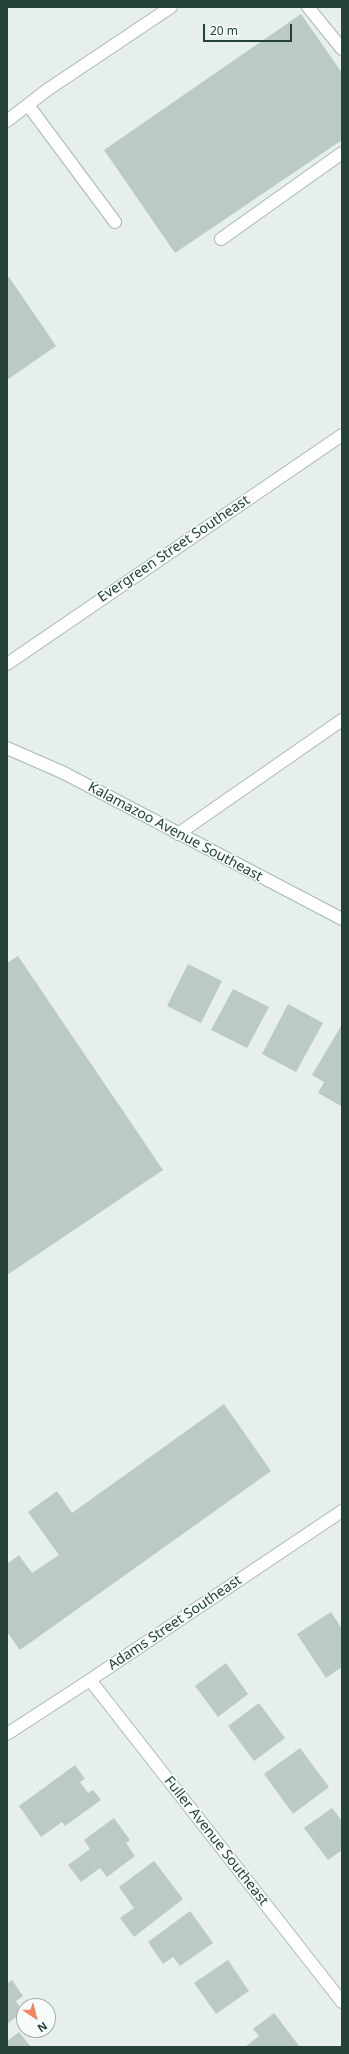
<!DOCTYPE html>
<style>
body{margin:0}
#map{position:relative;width:349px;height:2054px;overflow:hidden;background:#e6efeb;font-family:"Noto Sans",sans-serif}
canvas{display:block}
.frame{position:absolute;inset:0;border:8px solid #24423a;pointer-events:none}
.north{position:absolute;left:16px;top:1998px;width:40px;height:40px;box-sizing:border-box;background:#f7fbf9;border:1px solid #a3b1ad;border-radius:50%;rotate:145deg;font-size:11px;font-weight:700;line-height:16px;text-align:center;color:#24423a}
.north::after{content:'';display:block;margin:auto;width:14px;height:18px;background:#f4845f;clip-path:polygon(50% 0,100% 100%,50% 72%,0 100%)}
.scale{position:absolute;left:203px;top:24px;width:89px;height:18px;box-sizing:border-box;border:2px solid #24423a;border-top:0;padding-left:5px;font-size:12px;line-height:14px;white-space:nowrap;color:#24423a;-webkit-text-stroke:3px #f7fbf9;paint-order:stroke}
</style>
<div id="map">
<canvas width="349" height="2054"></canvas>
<div class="frame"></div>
<div class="north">N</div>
<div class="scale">20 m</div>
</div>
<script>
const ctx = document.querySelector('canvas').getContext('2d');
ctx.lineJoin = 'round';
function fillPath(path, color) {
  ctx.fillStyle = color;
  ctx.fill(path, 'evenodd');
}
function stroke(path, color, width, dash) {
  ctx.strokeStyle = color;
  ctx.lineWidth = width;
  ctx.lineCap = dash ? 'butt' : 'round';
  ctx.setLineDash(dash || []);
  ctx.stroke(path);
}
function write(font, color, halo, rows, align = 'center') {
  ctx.font = font + ' "Noto Sans",sans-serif';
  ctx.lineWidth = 3;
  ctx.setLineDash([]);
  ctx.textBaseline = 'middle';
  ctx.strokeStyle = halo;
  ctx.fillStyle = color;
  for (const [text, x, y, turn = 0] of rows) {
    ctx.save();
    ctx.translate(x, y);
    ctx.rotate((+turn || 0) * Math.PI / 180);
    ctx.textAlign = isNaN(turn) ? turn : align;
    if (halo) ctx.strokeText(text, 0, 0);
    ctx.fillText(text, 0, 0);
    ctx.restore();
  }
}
fillPath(new Path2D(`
 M 301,14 L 342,73 L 342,140 L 175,253 L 104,150 Z
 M 9,277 L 56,346 L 7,380 L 7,278 Z
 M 18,956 L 163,1170 L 7,1275 L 7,963 Z
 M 188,964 L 222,981 L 201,1023 L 167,1006 Z
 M 233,989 L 269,1007 L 247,1048 L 211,1030 Z
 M 288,1004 L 323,1023 L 296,1072 L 262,1054 Z
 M 341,1026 L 342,1104 L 341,1106 L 318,1093 L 324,1082 L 312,1075 Z
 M 224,1404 L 271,1471 L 20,1650 L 7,1632 L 7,1564 L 19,1555 L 32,1573 L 59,1555 L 28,1512 L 57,1491 L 72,1513 Z
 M 331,1612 L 342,1629 L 342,1667 L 326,1678 L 297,1634 Z
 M 226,1663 L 248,1694 L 218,1717 L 195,1686 Z
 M 259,1703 L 285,1738 L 254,1761 L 228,1726 Z
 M 300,1748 L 329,1787 L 293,1814 L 264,1774 Z
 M 75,1765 L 85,1779 L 80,1782 L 88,1793 L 93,1790 L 101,1800 L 65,1826 L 62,1822 L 41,1837 L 19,1806 Z
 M 332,1808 L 342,1821 L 342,1850 L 328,1860 L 304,1828 Z
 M 114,1818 L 130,1840 L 126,1843 L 135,1856 L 107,1877 L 100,1868 L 81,1882 L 68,1865 L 90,1849 L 84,1840 Z
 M 154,1861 L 183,1899 L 134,1937 L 120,1918 L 134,1908 L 119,1887 Z
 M 190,1911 L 213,1943 L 180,1966 L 173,1957 L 163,1964 L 148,1942 Z
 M 228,1960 L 249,1991 L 216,2014 L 194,1983 Z
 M 12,1980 L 23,1996 L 16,2001 L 23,2012 L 7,2024 L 7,1984 Z
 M 274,2013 L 300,2047 L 245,2047 L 259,2036 L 253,2029 Z
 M 19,2032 L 31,2047 L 7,2047 L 7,2041 Z`), '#bbcac4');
const service = new Path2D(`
 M 308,7 L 342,49
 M 28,105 L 115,222
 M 221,239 L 342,153
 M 178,834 L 342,720`);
const minor = new Path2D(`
 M 7,121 L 47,90 L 171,7
 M 7,664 L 342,435
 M 90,1680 L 342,1511`);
const tertiary = new Path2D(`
 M 7,1734 L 90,1680 L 342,2002`);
const secondary = new Path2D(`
 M 7,748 L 64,773 L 342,919`);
stroke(service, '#a8b8b2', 14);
stroke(minor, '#a8b8b2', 14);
stroke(tertiary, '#a8b8b2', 14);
stroke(secondary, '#a4bbb3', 14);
stroke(service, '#fff', 12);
stroke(minor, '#fff', 12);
stroke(tertiary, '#fff', 12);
stroke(secondary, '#fff', 12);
write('14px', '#24423a', '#f7fbf9', [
 ["Evergreen Street Southeast",174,549,-34],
 ["Kalamazoo Avenue Southeast",175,832,28],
 ["Adams Street Southeast",175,1623,-34],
 ["Fuller Avenue Southeast",216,1841,52]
]);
</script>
